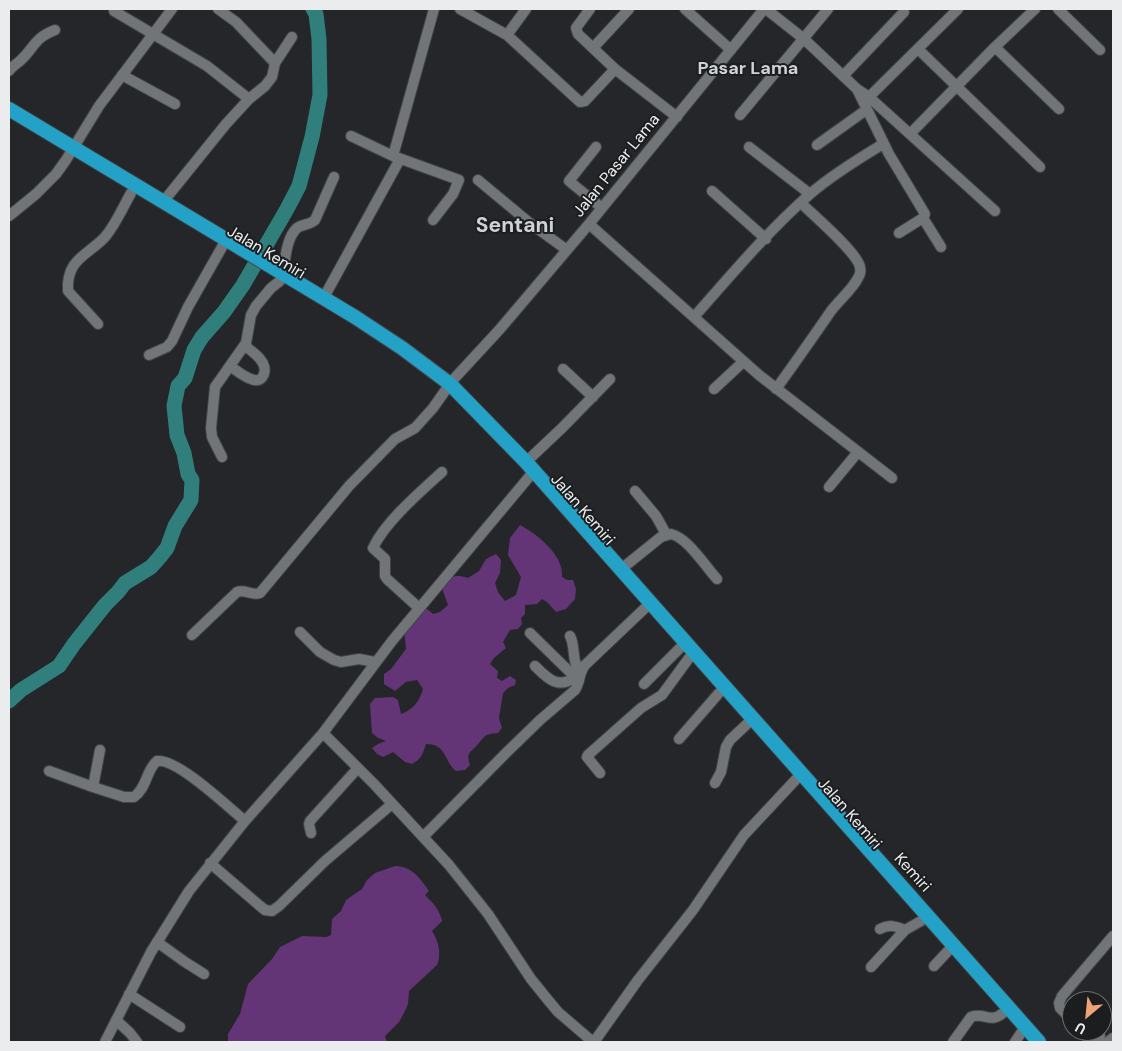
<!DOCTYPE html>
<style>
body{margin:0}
#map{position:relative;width:1122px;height:1051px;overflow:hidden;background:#242629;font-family:"DM Sans",sans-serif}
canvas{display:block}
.frame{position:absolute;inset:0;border:10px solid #eaeced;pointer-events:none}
.north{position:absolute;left:1062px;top:991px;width:50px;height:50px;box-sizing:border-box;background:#1b1d1f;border:1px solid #6e7071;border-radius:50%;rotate:208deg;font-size:14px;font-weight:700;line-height:20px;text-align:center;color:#eaeced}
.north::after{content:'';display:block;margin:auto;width:18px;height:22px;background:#f0a279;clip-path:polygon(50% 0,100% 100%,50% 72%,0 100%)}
</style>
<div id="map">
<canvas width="1122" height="1051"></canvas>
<div class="frame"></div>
<div class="north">U</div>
</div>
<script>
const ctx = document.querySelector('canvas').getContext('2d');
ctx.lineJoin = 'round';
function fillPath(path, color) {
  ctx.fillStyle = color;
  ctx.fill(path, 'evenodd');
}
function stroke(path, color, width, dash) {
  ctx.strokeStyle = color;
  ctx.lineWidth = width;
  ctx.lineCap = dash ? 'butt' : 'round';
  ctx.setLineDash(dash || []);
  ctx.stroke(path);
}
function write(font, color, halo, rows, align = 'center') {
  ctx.font = font + ' "DM Sans",sans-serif';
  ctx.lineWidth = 4;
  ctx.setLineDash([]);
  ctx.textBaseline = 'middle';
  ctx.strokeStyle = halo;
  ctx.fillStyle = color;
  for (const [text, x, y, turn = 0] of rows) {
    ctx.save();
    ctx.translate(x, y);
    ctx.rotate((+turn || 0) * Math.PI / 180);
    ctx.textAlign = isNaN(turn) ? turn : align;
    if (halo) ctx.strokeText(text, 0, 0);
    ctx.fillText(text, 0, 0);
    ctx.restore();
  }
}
fillPath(new Path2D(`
 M 520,525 C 537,534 564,555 562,577 L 567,580 L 573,580 L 576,589 L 575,599 L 566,609 L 556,612 L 547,602 L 542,599 L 537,604 L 525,605 L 525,614 L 521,618 L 522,624 L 518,629 L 510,630 L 503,642 L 506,648 L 494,658 L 490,664 L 498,671 L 497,678 L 502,681 L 510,676 L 516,680 L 515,685 L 508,688 L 503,693 L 499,718 L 502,728 L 498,733 C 485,734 486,735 478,744 C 470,754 466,751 470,765 L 465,770 L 456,771 C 443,760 447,744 426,744 C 423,753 422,759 412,764 L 405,762 L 393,752 L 383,757 L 377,754 L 372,748 L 378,744 L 386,741 L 378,738 L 372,733 L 370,704 L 375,698 L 393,697 L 398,700 L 401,714 C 414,709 419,702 423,689 L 417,680 L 406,682 L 395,691 L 384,684 L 384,674 L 391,669 L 406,649 L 404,629 L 425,607 L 433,614 L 440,612 L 448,605 L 441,586 C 449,576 455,574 468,578 L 479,571 L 486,559 L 496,554 L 501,560 L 500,573 L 495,583 L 498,592 L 505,601 L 516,595 L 521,577 L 508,555 L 510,538 Z
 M 395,866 C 413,867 420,878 429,891 L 425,895 C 433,903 440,910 442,921 L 432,931 C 438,940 442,954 437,965 L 409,991 L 408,1004 L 404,1013 L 399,1022 L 385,1036 L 387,1042 L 226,1042 L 228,1041 L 228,1034 L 240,1014 L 248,984 L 272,959 L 280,947 L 302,936 L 326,937 L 331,935 L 332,919 L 341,911 L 346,900 L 362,889 L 367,880 L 375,873 Z`), '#633576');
stroke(new Path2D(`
 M 9,701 L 21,690 L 59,666 L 74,644 L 105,605 L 118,592 L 125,583 L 151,567 L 159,558 L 167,548 L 175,526 L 191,500 L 192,480 L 188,474 L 184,453 L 177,435 L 174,406 L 178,386 L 185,378 L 194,350 L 202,337 L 224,312 L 243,285 L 287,209 L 299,186 L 312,137 L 320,95 L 319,39 L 316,14 L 313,9`), '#307f7c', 15);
const minor = new Path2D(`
 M 460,9 L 507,35 L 580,102 L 585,101 L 615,69
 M 590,9 L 576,28 L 578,34 L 615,69 L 677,117
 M 685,9 L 731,50
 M 766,9 L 804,39 L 857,89 L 889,154 L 925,214 L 923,218 L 899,233
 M 1058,9 L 1100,50
 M 114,11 L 207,66 L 249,99
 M 507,35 L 526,9
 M 995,47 L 1059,109
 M 593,48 L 629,9
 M 918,49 L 1040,167
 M 275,63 L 292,37
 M 9,71 C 12,66 17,64 21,60 C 35,47 34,38 55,30
 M 122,75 L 175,104
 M 843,76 L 904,12
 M 857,89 L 869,97 L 995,211
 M 869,97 L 958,9
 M 740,115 L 828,9
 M 910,134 L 995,47 L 1035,9
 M 351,136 L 393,156 L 459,180 L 453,194 L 433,220
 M 817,145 L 866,110
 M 596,147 L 569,181 L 602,208
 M 749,147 L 810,194
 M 393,156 L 434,9
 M 478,180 L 531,224 L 567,250
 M 712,191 L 766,239
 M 163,202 L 226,124 L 249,99 L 265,86 L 272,77 L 275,63 L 236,22 L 218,9
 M 9,216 L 36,194 L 56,174 L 66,160 L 99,106 L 172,9
 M 923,218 L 941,247
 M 589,224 L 759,375 L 892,478
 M 283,274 C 285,261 286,238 297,228 C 302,224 310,225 315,220 L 334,177
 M 323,299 L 400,159
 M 694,317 C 731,275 768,231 810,194 C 832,175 858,159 883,144
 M 98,324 L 68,291 C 66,259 87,256 105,237 C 116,224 123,207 131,193
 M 149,355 L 167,347 L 172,341 L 188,307 L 226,240
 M 230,366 C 237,371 245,378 254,380 C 259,381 262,379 264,374 C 268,362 253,352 245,346
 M 563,369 L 593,397
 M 714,389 L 743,362
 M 776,389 C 795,363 813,337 831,311 C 839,300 852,290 858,278 C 860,275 861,271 860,267 C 857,252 813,215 801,203
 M 222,457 L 212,437 L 211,428 L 215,387 L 246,343 L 251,315 L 256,306 L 271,288 L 280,281
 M 526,462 L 562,428 L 610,379
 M 829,487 L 858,452
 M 635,491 L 656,516 L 666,534
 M 620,570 L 661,537 L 671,534 C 688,538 705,566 717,579
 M 419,608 L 387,579 L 385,576 L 385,559 L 373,548 C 385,522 420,492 442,472
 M 300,632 L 320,652 L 334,660 L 341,662 L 359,659 L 375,662
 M 530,633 L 579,681
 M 192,635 L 237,592 C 245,589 252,596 260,593 L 349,486 L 395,439 L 415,428 L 433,408 L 452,381 L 500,329 L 589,224 L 764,9
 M 570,636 C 576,647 571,663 581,672
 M 535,666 C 547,678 558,690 575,677
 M 644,684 L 680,648
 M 323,733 L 374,784 L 449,865 L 488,914 L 531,979 L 548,1000 L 558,1012 L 593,1042
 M 679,739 L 719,693
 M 100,750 L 93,787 L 124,797 L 134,797 C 147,788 146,770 157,761 C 177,758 228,807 245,821
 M 49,771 L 93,787
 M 600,773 L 587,757 L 588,755 L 641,708 L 662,695 L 689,658
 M 715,783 L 721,772 L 726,747 L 730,740 L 747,724
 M 311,833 L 309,824 L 310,821 L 358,768
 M 423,837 L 506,753 L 540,720 L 575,690 C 580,682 579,673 585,665 L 645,608
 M 210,863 L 260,906 L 265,910 L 272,911 L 279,906 L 325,861 L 392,804
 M 880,929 C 889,924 895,926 905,930
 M 157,942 L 185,962 L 204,974
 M 934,966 L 948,951
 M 871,967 L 905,930 L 921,921
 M 129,994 L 180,1027
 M 116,1020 L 130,1033 L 137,1042
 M 1072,1020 L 1060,1008 L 1059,1003 L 1062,996 L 1113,936
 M 1081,1031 L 1092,1042
 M 1097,1031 L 1100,1036 L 1097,1042
 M 105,1042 L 151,952 L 189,891 L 245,821 L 323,733 L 392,641 L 534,471
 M 594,1042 L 638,980 L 693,910 L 744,835 L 801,774
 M 953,1042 L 971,1017 C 985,1012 990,1024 1003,1013
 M 1015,1042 L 1021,1033
 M 1108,1042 L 1113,1038`);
const highway = new Path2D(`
 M 9,109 L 355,317 L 402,348 L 450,384 L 526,462 L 1039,1042`);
stroke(minor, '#434447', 12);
stroke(highway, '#434447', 16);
stroke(minor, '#727578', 10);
stroke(highway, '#23a1c6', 14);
write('16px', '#eaeced', '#1b1d1f', [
 ["Jalan Pasar Lama",617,166,-51],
 ["Jalan Kemiri",266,253,31],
 ["Jalan Kemiri",582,510,49],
 ["Jalan Kemiri",849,814,49],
 ["Kemiri",912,873,48]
]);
write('bold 18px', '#cfd2d5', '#1b1d1f', [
 ["Pasar Lama",748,69]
]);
write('bold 21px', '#cfd2d5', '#1b1d1f', [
 ["Sentani",515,226]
]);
</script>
